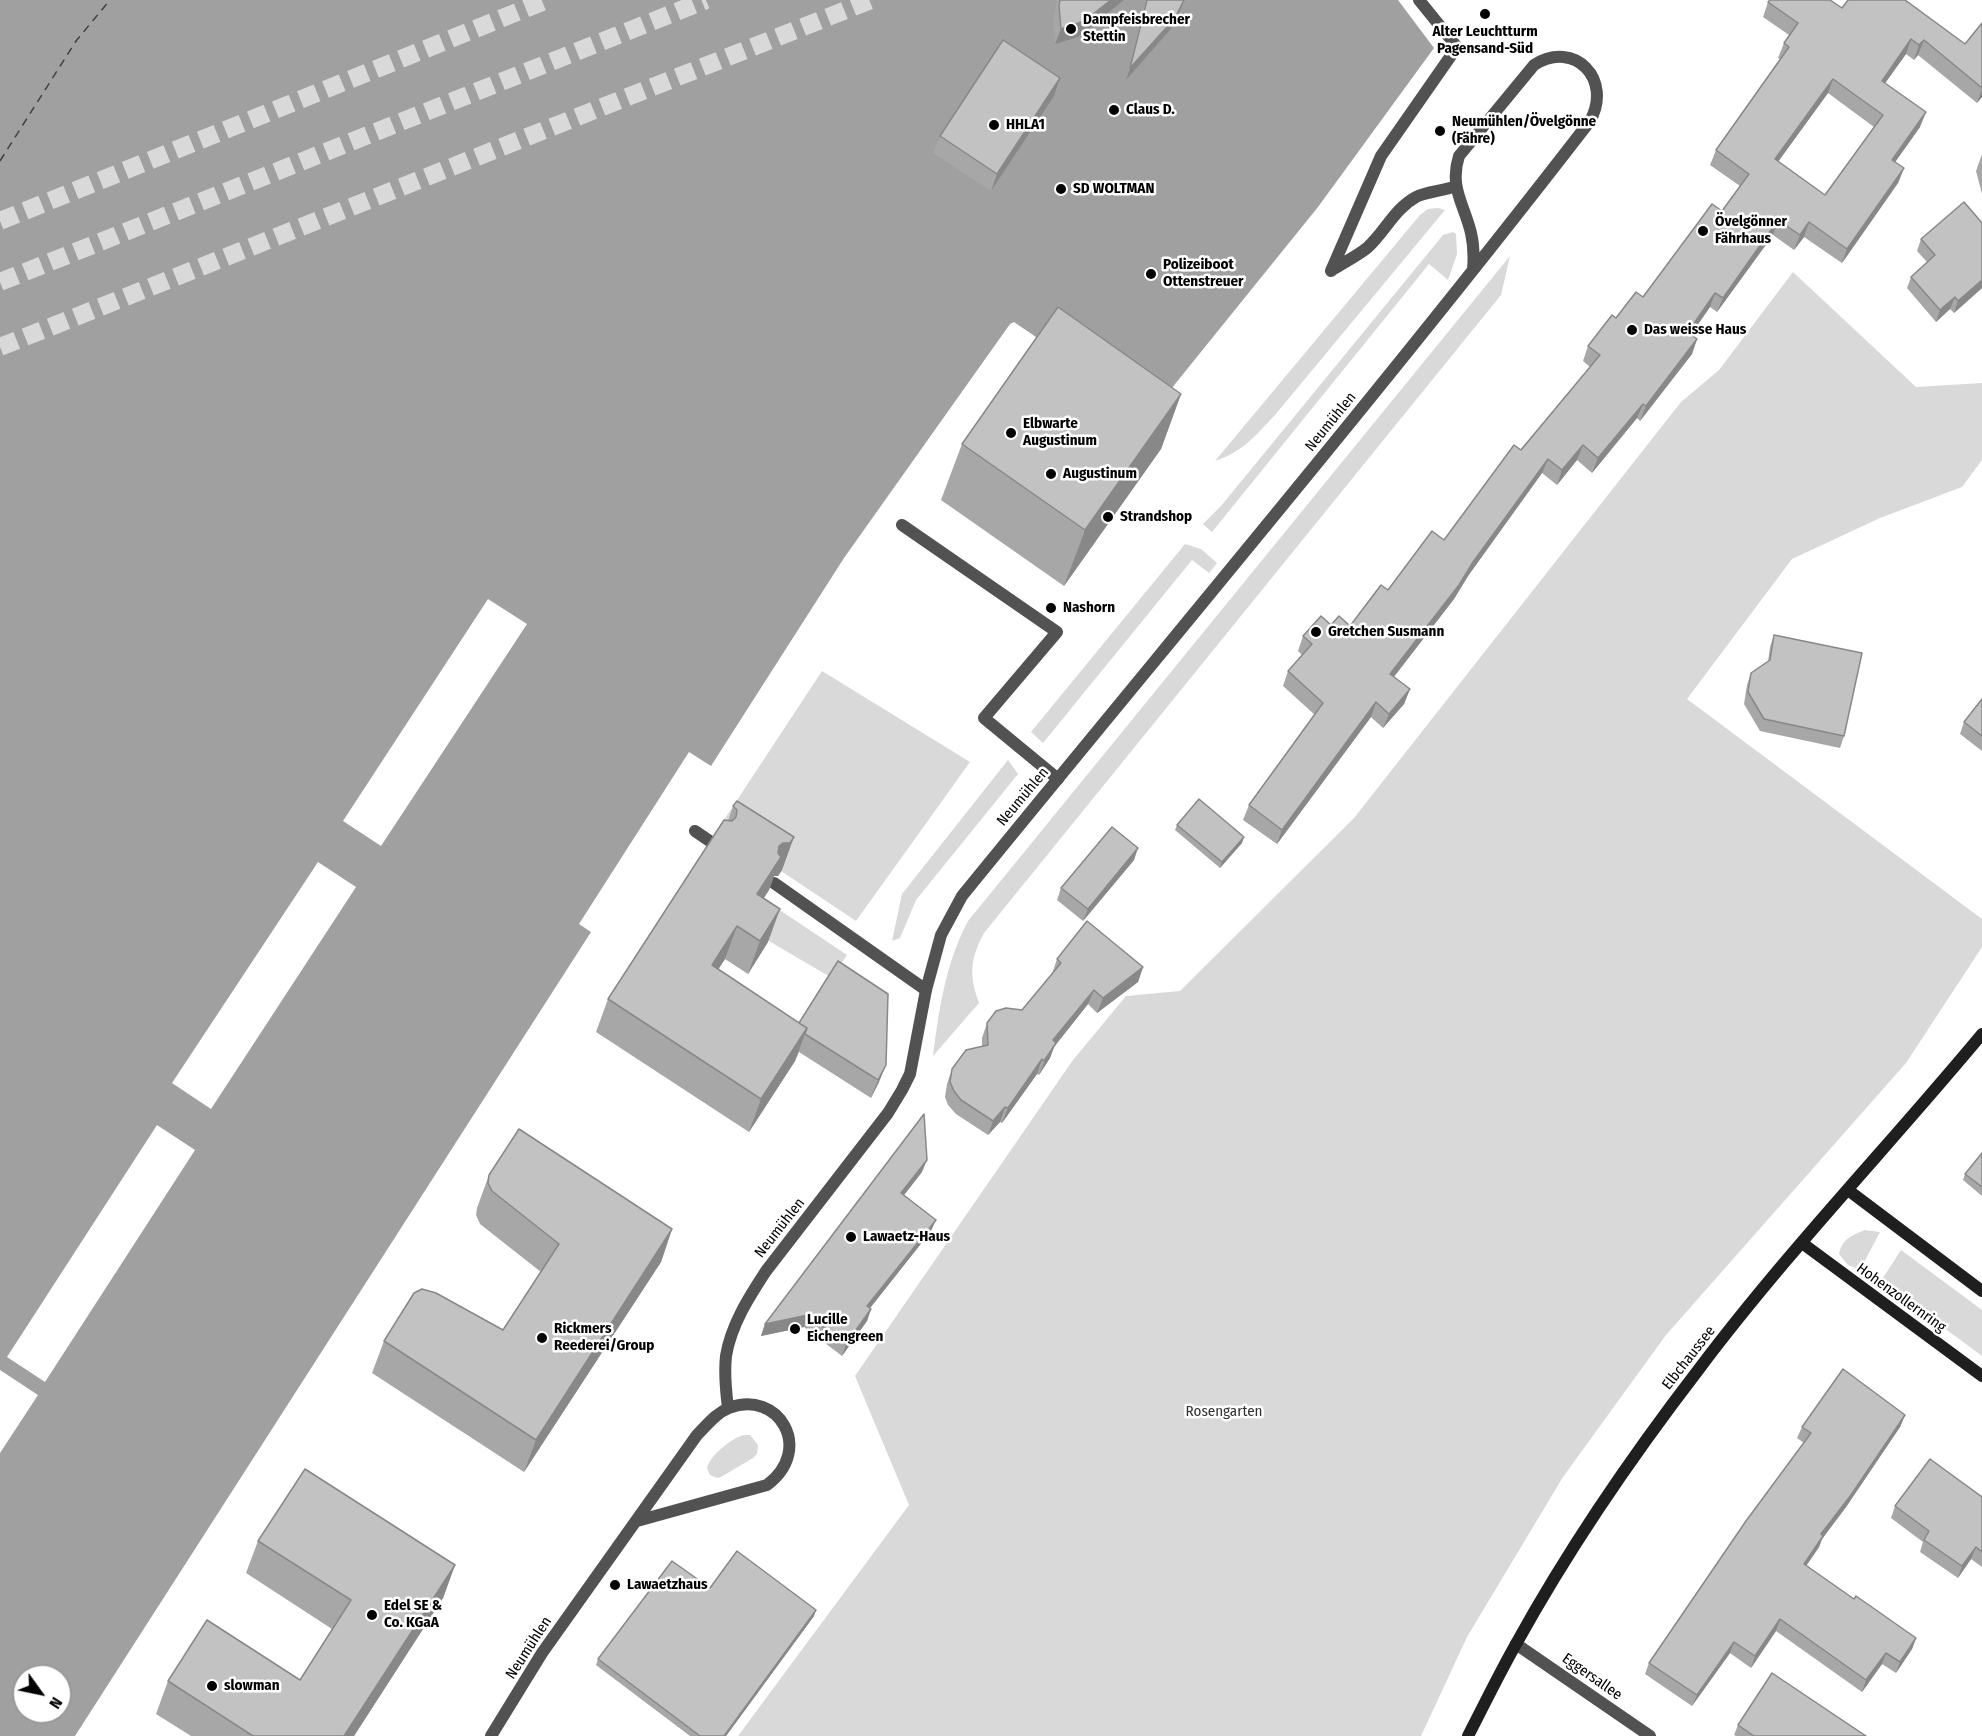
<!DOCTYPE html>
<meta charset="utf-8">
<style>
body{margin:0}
#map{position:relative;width:1982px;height:1736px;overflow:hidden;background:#fff;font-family:"Fira Sans Condensed",sans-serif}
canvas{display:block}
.north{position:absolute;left:12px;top:1664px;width:60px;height:60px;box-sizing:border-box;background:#fff;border:2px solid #999;border-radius:50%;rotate:123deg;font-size:16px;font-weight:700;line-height:24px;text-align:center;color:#000}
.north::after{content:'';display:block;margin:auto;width:21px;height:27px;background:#000;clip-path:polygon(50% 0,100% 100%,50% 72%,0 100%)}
</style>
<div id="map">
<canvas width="1982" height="1736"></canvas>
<div class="north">N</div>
</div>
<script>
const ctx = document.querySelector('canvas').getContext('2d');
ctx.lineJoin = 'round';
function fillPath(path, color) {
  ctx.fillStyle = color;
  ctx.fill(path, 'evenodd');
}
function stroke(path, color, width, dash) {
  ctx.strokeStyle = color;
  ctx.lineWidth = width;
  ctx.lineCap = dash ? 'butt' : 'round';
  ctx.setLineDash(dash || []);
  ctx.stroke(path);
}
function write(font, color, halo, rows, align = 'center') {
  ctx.font = font + ' "Fira Sans Condensed",sans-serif';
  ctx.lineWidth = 5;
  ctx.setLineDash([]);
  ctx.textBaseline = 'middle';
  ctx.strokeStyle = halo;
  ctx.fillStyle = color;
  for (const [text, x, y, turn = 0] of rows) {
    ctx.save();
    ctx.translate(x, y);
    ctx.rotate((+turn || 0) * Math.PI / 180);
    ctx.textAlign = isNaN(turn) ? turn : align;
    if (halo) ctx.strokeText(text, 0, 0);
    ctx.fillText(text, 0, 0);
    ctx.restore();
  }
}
fillPath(new Path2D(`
 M 1438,208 L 1445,210 L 1275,415 C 1254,437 1244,451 1215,461 L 1420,215 L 1428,209 Z
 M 1453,232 L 1456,234 L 1457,254 L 1448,280 L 1429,264 L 1212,532 L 1203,524 L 1221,506 L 1443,235 Z
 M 1510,256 L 1501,295 L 984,933 C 970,959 969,975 979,1003 L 933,1056 C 939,1009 946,962 968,921 Z
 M 1793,272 L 1916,387 L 1982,383 L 1982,460 L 1962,487 L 1880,518 L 1792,559 L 1687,699 L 1982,919 L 1982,947 L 1906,1063 L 1666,1335 L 1563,1477 L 1467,1637 L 1421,1736 L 738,1736 L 909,1505 L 855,1376 L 1073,1060 L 1126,996 L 1180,991 L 1354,818 L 1681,402 L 1719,370 Z
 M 1185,544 L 1201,549 L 1217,563 L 1209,573 L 1192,560 L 1043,743 L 1031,732 Z
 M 822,671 L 970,762 L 856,921 L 718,829 Z
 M 1008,760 L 1018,774 L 916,900 L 900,938 L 892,941 L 902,894 Z
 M 763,899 L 847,955 L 832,978 L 745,927 Z
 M 1865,1230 L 1880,1232 L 1860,1270 L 1848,1265 L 1839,1254 C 1843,1238 1851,1236 1865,1230 Z
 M 1901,1250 L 1982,1310 L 1982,1356 L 1881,1281 Z
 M 744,1435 L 750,1435 L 758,1445 L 757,1454 L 753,1458 L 721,1477 L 717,1478 L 710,1475 L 707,1468 C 710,1455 732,1438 744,1435 Z`), '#d9d9d9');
fillPath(new Path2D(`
 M 0,0 L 1398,0 L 1434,48 L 1318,207 L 1150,415 L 1014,322 L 1010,324 L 844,558 L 711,766 L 689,752 L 579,924 L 591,932 L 75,1736 L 0,1736 ZM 24,1676 L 60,1676 L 60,1712 L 24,1712 Z`), '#a0a0a0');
fillPath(new Path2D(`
 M 488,599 L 527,624 L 381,846 L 343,821 Z
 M 318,862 L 356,887 L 211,1109 L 172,1083 Z
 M 157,1125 L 195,1150 L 45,1382 L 7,1357 Z
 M 0,1370 L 38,1395 L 0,1453 Z`), '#fff');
stroke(new Path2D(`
 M 0,161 L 76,41 L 110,0`), '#414141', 1.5, [8, 6]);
stroke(new Path2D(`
 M 0,221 L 547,0
 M 0,282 L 706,0
 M 0,347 L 871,0`), '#d9d9d9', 18, [18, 9]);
stroke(new Path2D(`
 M 1332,270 C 1343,263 1357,256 1367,248 C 1385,232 1394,209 1416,197 C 1426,192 1443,191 1456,186
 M 1331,271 L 1381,156 L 1457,47 L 1419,0
 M 902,525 L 1057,632 L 984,718 L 1058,779
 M 695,831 L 717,846
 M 774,883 L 926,990`), '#525252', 12);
stroke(new Path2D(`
 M 728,1408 C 726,1392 724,1373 726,1356 C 731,1325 749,1297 766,1271 L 888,1113 L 902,1090 L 910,1074 L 926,990 L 941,935 L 962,896 C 1172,638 1387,384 1590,121 C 1613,80 1575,39 1534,65 L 1459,156 C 1449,187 1464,204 1471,233 C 1474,246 1474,258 1473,270
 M 1516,1644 L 1650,1736
 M 491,1736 L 542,1653 L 697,1435 C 707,1425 716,1413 729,1408 C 778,1389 815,1449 767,1485 L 637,1521`), '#525252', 12);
stroke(new Path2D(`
 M 1848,1190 L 1982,1291
 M 1802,1243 L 1982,1376
 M 1468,1736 C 1484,1705 1499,1674 1516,1644 C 1569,1548 1632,1456 1699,1369 C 1787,1252 1889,1146 1982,1034`), '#1f1f1f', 12);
fillPath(new Path2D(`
 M 1057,0 L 1124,0 L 1078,37 L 1055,44 L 1053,21 Z
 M 1146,0 L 1184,0 L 1178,15 L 1170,30 L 1126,80 Z
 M 1768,2 L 1842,8 L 1965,44 L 1982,23 L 1982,97 L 1977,103 L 1918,55 L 1914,60 L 1906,54 L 1885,83 L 1920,127 L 1895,162 L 1904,168 L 1898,183 L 1842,263 L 1804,237 L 1794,250 L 1773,235 L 1717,312 L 1710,307 L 1691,334 L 1697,339 L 1692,354 L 1640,421 L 1637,418 L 1592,473 L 1577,460 L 1557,485 L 1542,473 L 1468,576 L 1454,599 L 1394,677 L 1410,689 L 1404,704 L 1383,728 L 1371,717 L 1277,844 L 1243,820 L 1249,805 L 1315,715 L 1283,686 L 1288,671 L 1302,655 L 1298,651 L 1303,636 L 1331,625 L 1350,626 L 1388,590 L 1444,540 L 1590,367 L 1583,361 L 1588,346 L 1616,318 L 1643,297 L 1722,211 L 1740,186 L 1710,165 L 1716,150 L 1780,59 L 1778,58 L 1784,43 L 1789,35 L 1763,17 ZM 1828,93 L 1874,127 L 1825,195 L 1778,162 Z
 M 1060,78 L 1054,96 L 991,191 L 933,153 L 940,136 Z
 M 1982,154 L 1982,194 L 1976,171 Z
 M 1982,223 L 1982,288 L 1954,313 L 1950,309 L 1936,322 L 1907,288 L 1911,277 L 1927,262 L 1917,251 L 1921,239 Z
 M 1181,394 L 1161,449 L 1064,586 L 941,500 L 962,444 Z
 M 1774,635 L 1844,736 L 1840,748 L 1760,731 L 1744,704 L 1747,685 L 1751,673 L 1768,662 L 1770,647 Z
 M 1982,699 L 1982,751 L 1960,734 L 1964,722 Z
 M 733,806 L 782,870 L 778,876 L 774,876 L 769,890 L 763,899 L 768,942 L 748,974 L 725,959 L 718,969 L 799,1023 L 879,1082 L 871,1098 L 799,1052 L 795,1061 L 749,1132 L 596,1032 L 608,999 L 728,821 Z
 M 1177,825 L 1242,843 L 1220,868 L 1175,830 Z
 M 1134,860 L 1083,921 L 1057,900 L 1061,888 Z
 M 1057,959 L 1143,967 L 1138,982 L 1097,1013 L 1088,1004 L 1054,1047 L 1050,1058 L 1039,1075 L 1037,1074 L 1002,1123 L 1000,1122 L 988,1135 L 956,1114 L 948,1105 L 945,1097 L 947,1084 L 952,1069 L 982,1046 L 982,1038 L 987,1023 L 1022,1010 L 1052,974 Z
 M 1982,1153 L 1982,1196 L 1963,1180 L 1965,1174 Z
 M 922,1172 L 904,1195 L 931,1231 L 870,1308 L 871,1309 L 867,1321 L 842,1356 L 804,1327 L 761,1336 L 765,1324 Z
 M 489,1175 L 672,1229 L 661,1262 L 524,1472 L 372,1373 L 384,1341 L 503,1330 L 541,1272 L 480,1224 L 476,1215 L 477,1208 Z
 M 1905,1415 L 1900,1427 L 1846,1507 L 1822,1539 L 1819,1547 L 1806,1566 L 1854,1599 L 1916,1638 L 1912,1649 L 1896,1673 L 1882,1664 L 1862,1692 L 1776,1631 L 1751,1668 L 1730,1653 L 1692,1706 L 1645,1674 L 1649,1663 L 1804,1443 L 1797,1438 L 1802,1427 Z
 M 1982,1497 L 1982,1567 L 1971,1559 L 1958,1578 L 1920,1552 L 1923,1542 L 1891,1518 L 1895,1506 Z
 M 258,1541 L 455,1565 L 443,1598 L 354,1736 L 191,1736 L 156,1714 L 168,1681 L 300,1680 L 332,1629 L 246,1573 Z
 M 710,1588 L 814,1616 L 726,1736 L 690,1736 L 596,1665 L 598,1659 Z
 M 1738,1725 L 1866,1736 L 1736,1736 L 1734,1735 Z`), '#a7a7a7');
fillPath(new Path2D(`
 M 1111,0 L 1124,0 L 1078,37 L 1055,44 L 1061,29 Z
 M 1183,3 L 1178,15 L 1170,30 L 1126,80 L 1130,68 Z
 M 1911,39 L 1906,54 L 1876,96 L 1882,81 Z
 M 1924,40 L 1918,55 L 1914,60 L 1919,45 Z
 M 1060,78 L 1054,96 L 991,191 L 997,174 Z
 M 1833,79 L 1828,93 L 1769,174 L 1775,159 Z
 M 1982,89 L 1982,97 L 1977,103 Z
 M 1926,112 L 1920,127 L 1886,175 L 1892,160 Z
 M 1904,168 L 1898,183 L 1842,263 L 1847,249 Z
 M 1778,220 L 1773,235 L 1717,312 L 1723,298 Z
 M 1809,222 L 1804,237 L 1794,250 L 1800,235 Z
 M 1982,280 L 1982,288 L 1954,313 L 1958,301 Z
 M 1715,293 L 1710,307 L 1683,346 L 1688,332 Z
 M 1955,297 L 1950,309 L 1936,322 L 1940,310 Z
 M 1697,339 L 1692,354 L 1640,421 L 1646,406 Z
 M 1181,394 L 1161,449 L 1064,586 L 1085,530 Z
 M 1643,404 L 1637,418 L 1592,473 L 1598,458 Z
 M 1583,445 L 1577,460 L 1557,485 L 1562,470 Z
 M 1548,459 L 1542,473 L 1468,576 L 1454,599 L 1385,688 L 1390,674 L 1473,562 Z
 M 1410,689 L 1404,704 L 1383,728 L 1389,714 Z
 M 1376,702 L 1371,717 L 1277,844 L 1282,830 Z
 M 794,837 L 782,870 L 778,876 L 774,876 L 769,890 L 745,927 L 757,894 L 779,846 L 783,843 Z
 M 1244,837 L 1242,843 L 1220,868 L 1222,862 Z
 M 1138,848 L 1134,860 L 1083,921 L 1088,909 Z
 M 780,909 L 768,942 L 748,974 L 760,941 Z
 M 737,926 L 725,959 L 700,998 L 712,965 Z
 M 1143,967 L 1138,982 L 1097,1013 L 1103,998 Z
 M 1094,990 L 1088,1004 L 1054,1047 L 1050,1058 L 1039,1075 L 1053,1040 Z
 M 807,1028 L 795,1061 L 749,1132 L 761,1099 Z
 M 1042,1059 L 1037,1074 L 1002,1123 L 1008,1108 Z
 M 886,1065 L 879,1082 L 871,1098 L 878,1080 Z
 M 1005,1107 L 1000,1122 L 988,1135 L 993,1121 Z
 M 927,1160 L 922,1172 L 897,1204 L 901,1193 Z
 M 936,1220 L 931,1231 L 863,1317 L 867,1306 Z
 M 672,1229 L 661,1262 L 524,1472 L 536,1440 Z
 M 871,1309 L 867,1321 L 842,1356 L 846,1344 Z
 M 808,1315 L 804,1327 L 761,1336 L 765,1324 Z
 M 1905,1415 L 1900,1427 L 1846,1507 L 1822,1539 L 1819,1547 L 1800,1575 L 1804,1564 L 1821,1534 Z
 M 1976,1547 L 1971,1559 L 1958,1578 L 1962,1566 Z
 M 455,1565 L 443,1598 L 354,1736 L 344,1736 Z
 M 816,1610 L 814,1616 L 726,1736 L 724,1736 Z
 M 1780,1619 L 1776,1631 L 1751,1668 L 1755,1656 Z
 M 1916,1638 L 1912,1649 L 1896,1673 L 1900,1662 Z
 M 1734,1642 L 1730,1653 L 1692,1706 L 1697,1695 Z
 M 1886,1653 L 1882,1664 L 1862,1692 L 1866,1680 Z`), '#888');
const building = new Path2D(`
 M 1060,0 L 1111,0 L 1084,21 L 1061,29 L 1059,6 Z
 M 1147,0 L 1184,0 L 1175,18 L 1130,68 Z
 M 1770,0 L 1830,0 L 1842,8 L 1848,0 L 1905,0 L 1965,44 L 1982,23 L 1982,88 L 1924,40 L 1919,45 L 1911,39 L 1882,81 L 1926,112 L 1892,160 L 1904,168 L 1847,249 L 1809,222 L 1800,235 L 1778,220 L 1723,298 L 1715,293 L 1688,332 L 1697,339 L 1646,406 L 1643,404 L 1598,458 L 1583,445 L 1562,470 L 1548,459 L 1473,562 L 1459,585 L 1390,674 L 1410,689 L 1389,714 L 1376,702 L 1282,830 L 1249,805 L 1323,703 L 1288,671 L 1312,644 L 1303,636 L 1321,616 L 1331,625 L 1339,616 L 1350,626 L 1381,585 L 1388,590 L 1432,531 L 1444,540 L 1514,445 L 1521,450 L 1600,355 L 1588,346 L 1612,315 L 1616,318 L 1636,292 L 1643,297 L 1712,204 L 1722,211 L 1749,174 L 1716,150 L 1789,47 L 1784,43 L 1798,23 L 1768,2 ZM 1833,79 L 1883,115 L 1825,195 L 1775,159 Z
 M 1003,40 L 1060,78 L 997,174 L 940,136 Z
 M 1964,202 L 1982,223 L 1982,280 L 1958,301 L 1955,297 L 1940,310 L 1911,277 L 1935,255 L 1921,239 Z
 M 1058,307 L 1181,394 L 1085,530 L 962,444 Z
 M 1774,635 L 1862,653 L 1844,736 L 1764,719 L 1748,692 L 1751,673 L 1770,660 Z
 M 1982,699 L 1982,736 L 1964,722 Z
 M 1199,799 L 1244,837 L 1222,862 L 1177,825 Z
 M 737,801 L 794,837 L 790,843 L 783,843 L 779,846 L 778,853 L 781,857 L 757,894 L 780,909 L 760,941 L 737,926 L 712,965 L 807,1028 L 761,1099 L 608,999 L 724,820 L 732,821 L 736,817 L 737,810 L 733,806 Z
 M 1112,827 L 1138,848 L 1088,909 L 1061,888 Z
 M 1087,921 L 1143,967 L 1103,998 L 1094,990 L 1053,1040 L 1056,1043 L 1044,1061 L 1042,1059 L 1008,1108 L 1005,1107 L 993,1121 L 961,1100 L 954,1091 L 950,1082 L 952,1069 L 966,1050 L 988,1045 L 987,1023 L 996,1011 L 1006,1008 L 1022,1010 L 1061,963 L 1057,959 Z
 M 838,961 L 888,994 L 886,1065 L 878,1080 L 805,1034 L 807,1028 L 799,1023 Z
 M 924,1114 L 927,1160 L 901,1193 L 936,1220 L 867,1306 L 871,1309 L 846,1344 L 808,1315 L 765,1324 Z
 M 519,1129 L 672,1229 L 536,1440 L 384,1341 L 414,1293 L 422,1289 L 436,1293 L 503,1330 L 559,1244 L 492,1191 L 488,1183 L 489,1175 Z
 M 1982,1153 L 1982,1187 L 1965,1174 Z
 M 1843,1369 L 1905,1415 L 1851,1495 L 1821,1534 L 1823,1536 L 1804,1564 L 1854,1599 L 1856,1596 L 1916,1638 L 1900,1662 L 1886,1653 L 1866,1680 L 1780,1619 L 1755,1656 L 1734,1642 L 1697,1695 L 1649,1663 L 1746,1521 L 1811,1433 L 1802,1427 Z
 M 1930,1459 L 1982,1497 L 1982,1552 L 1976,1547 L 1962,1566 L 1924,1540 L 1929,1531 L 1895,1506 Z
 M 305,1469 L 455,1565 L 344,1736 L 253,1736 L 168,1681 L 207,1620 L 300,1680 L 351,1600 L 258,1541 Z
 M 737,1551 L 816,1610 L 724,1736 L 700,1736 L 598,1659 L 672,1561 L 710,1588 Z
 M 1772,1673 L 1866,1736 L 1754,1736 L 1738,1725 Z`);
fillPath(building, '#c2c2c2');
stroke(building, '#888', 1.5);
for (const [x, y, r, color] of [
 [1485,14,6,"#000"],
 [1071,29,6,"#000"],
 [1114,110,6,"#000"],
 [994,125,6,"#000"],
 [1440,131,6,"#000"],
 [1061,189,6,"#000"],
 [1703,231,6,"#000"],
 [1151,274,6,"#000"],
 [1632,330,6,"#000"],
 [1011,433,6,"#000"],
 [1051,474,6,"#000"],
 [1108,517,6,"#000"],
 [1051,608,6,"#000"],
 [1316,632,6,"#000"],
 [851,1237,6,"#000"],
 [795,1329,6,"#000"],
 [542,1338,6,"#000"],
 [615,1585,6,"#000"],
 [372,1615,6,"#000"],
 [212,1686,6,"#000"]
]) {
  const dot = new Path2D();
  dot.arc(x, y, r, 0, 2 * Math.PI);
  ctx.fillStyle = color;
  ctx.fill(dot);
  stroke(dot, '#fff', 2);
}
write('bold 15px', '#000', '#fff', [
 ["Dampfeisbrecher",1083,20],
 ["Stettin",1083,37],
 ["Alter Leuchtturm",1485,32,"center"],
 ["Pagensand-Süd",1485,49,"center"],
 ["Claus D.",1126,110],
 ["Neumühlen/Övelgönne",1452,122],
 ["(Fähre)",1452,139],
 ["HHLA1",1006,125],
 ["SD WOLTMAN",1073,189],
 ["Övelgönner",1715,222],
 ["Fährhaus",1715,239],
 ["Polizeiboot",1163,265],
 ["Ottenstreuer",1163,282],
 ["Das weisse Haus",1644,330],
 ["Elbwarte",1023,424],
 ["Augustinum",1023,441],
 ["Augustinum",1063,474],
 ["Strandshop",1120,517],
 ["Nashorn",1063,608],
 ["Gretchen Susmann",1328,632],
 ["Lawaetz-Haus",863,1237],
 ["Lucille",807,1320],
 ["Eichengreen",807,1337],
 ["Rickmers",554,1329],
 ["Reederei/Group",554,1346],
 ["Lawaetzhaus",627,1585],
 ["Edel SE &",384,1606],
 ["Co. KGaA",384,1623],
 ["slowman",224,1686]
], 'left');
write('15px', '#000', '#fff', [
 ["Neumühlen",1331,422,-51],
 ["Neumühlen",1023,797,-50],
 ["Neumühlen",780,1228,-52],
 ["Hohenzollernring",1901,1298,36],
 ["Elbchaussee",1689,1358,-52],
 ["Neumühlen",529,1648,-57],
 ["Eggersallee",1592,1677,35]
]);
write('15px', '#303030', '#fff', [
 ["Rosengarten",1224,1412]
]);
</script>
